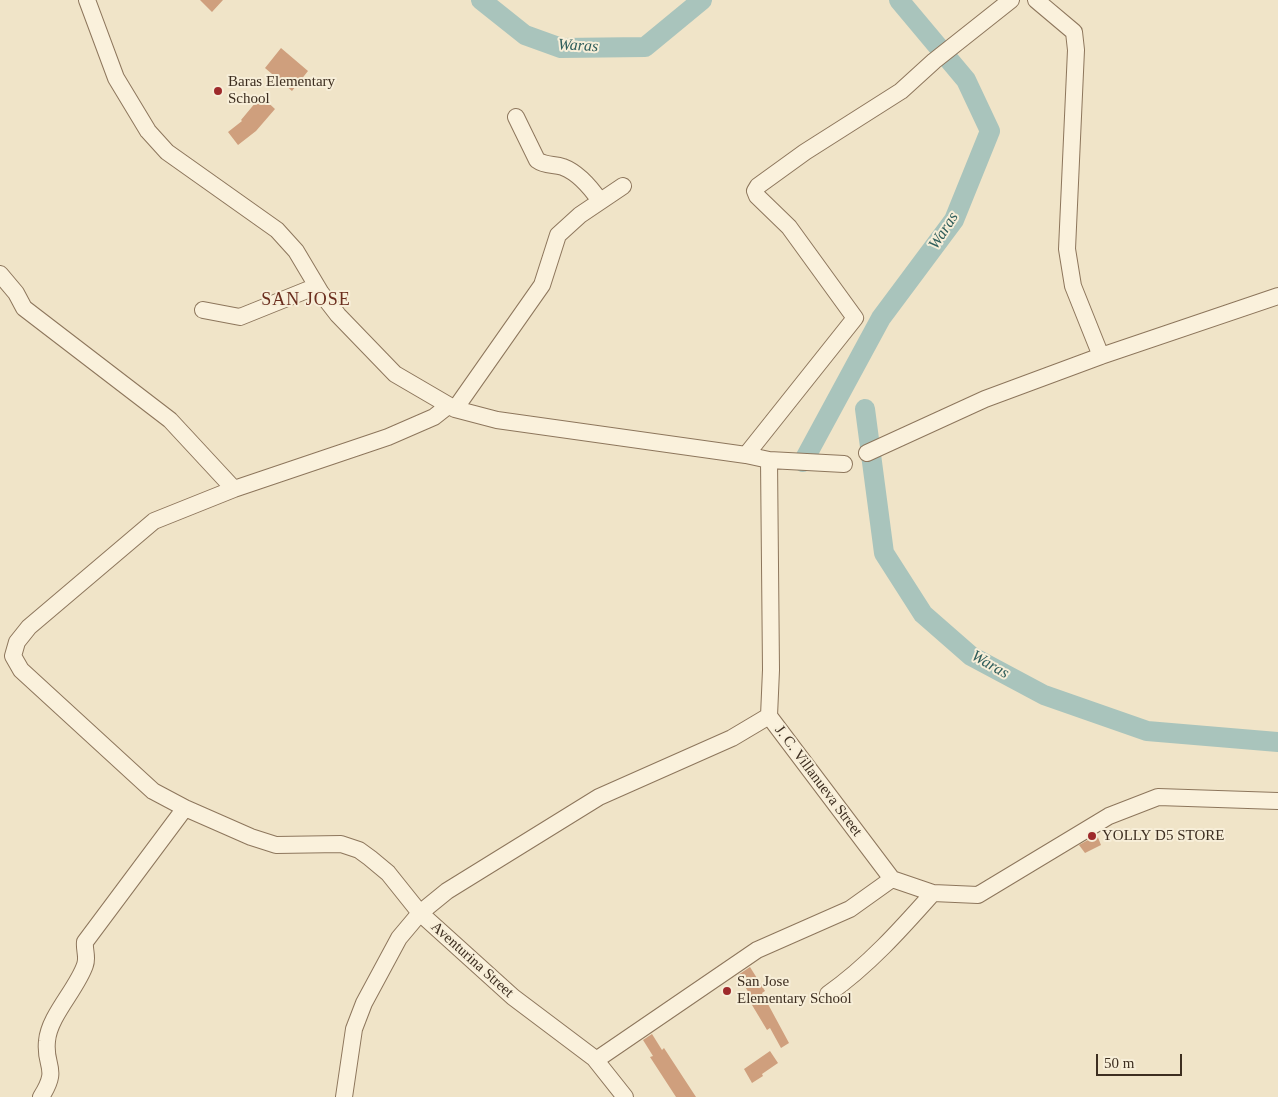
<!DOCTYPE html>
<style>
body{margin:0}
#map{position:relative;width:1278px;height:1097px;overflow:hidden;background:#f0e4c8;font-family:"Times New Roman",serif}
canvas{display:block}
.scale{position:absolute;left:1096px;top:1054px;width:86px;height:22px;box-sizing:border-box;border:2px solid #3d2e20;border-top:0;padding-left:6px;font-size:15px;line-height:18px;white-space:nowrap;color:#3d2e20;-webkit-text-stroke:4px #f7eed8;paint-order:stroke}
</style>
<div id="map">
<canvas width="1278" height="1097"></canvas>
<div class="scale">50 m</div>
</div>
<script>
const ctx = document.querySelector('canvas').getContext('2d');
ctx.lineJoin = 'round';
function stroke(path, color, width, dash) {
  ctx.strokeStyle = color;
  ctx.lineWidth = width;
  ctx.lineCap = dash ? 'butt' : 'round';
  ctx.setLineDash(dash || []);
  ctx.stroke(path);
}
function fillPath(path, color) {
  ctx.fillStyle = color;
  ctx.fill(path, 'evenodd');
}
function write(font, color, halo, rows, align = 'center') {
  ctx.font = font + ' "Times New Roman",serif';
  ctx.lineWidth = 4;
  ctx.setLineDash([]);
  ctx.textBaseline = 'middle';
  ctx.strokeStyle = halo;
  ctx.fillStyle = color;
  for (const [text, x, y, turn = 0] of rows) {
    ctx.save();
    ctx.translate(x, y);
    ctx.rotate((+turn || 0) * Math.PI / 180);
    ctx.textAlign = isNaN(turn) ? turn : align;
    if (halo) ctx.strokeText(text, 0, 0);
    ctx.fillText(text, 0, 0);
    ctx.restore();
  }
}
stroke(new Path2D(`
 M 481,0 L 525,35 L 561,48 L 645,47 L 702,0
 M 865,409 L 884,553 L 923,614 L 971,656 L 1044,695 L 1147,731 L 1278,742
 M 803,462 L 881,318 L 954,220 L 990,131 L 966,80 L 899,0`), '#a9c4bc', 20);
fillPath(new Path2D(`
 M 200,0 L 223,0 L 212,12 Z
 M 281,48 L 308,71 L 292,91 L 265,68 Z
 M 261,96 L 275,109 L 256,131 L 238,145 L 228,132 L 242,121 L 241,120 Z
 M 1097,835 L 1101,845 L 1085,853 L 1079,845 Z
 M 750,967 L 765,991 L 762,993 L 789,1043 L 781,1048 L 770,1028 L 767,1030 L 752,1005 L 755,1003 L 738,975 Z
 M 652,1034 L 662,1050 L 664,1048 L 696,1097 L 676,1097 L 650,1057 L 653,1056 L 643,1040 Z
 M 770,1051 L 778,1063 L 762,1074 L 763,1076 L 752,1083 L 744,1069 Z`), '#cf9f7d');
const minor = new Path2D(`
 M 87,0 L 116,78 L 148,131 L 167,152 L 277,230 L 296,251 L 321,293 L 338,315 L 395,374 L 455,409 L 497,420 L 746,455 L 769,460 L 844,464
 M 1036,0 L 1074,32 L 1076,50 L 1067,249 L 1073,286 L 1101,356
 M 516,117 L 537,160 C 545,166 554,164 563,167 C 579,173 591,188 600,201
 M 0,274 L 16,293 L 24,308 L 170,420 L 234,489
 M 203,310 L 240,317 L 317,286
 M 448,406 L 434,417 L 388,437 L 234,489 L 154,521 L 29,627 L 17,642 L 13,656 L 21,670 L 153,791 L 185,808 L 251,837 L 276,845 L 341,844 L 359,850 L 370,858 L 388,873 L 420,913 L 513,997 L 594,1058 L 625,1097
 M 455,409 L 542,285 L 558,235 L 580,215 L 623,186
 M 867,453 L 985,399 L 1101,356 L 1278,296
 M 746,455 L 855,318 L 789,227 L 757,196 L 755,191 L 758,186 L 805,152 L 901,91 L 934,61 L 1011,0
 M 769,716 L 892,879 L 933,893 L 978,895 L 1109,816 L 1158,797 L 1278,801
 M 769,716 L 771,670 L 769,460
 M 828,994 C 868,966 901,929 933,893
 M 596,1060 L 757,950 L 850,909 L 892,879
 M 41,1097 C 60,1067 44,1068 47,1041 C 49,1016 77,989 85,965 C 88,957 84,950 85,942 L 185,808
 M 344,1097 L 354,1029 L 364,1003 L 399,938 L 420,913 L 447,891 L 599,797 L 732,738 L 769,716`);
stroke(minor, '#8d765c', 18);
stroke(minor, '#faf1dc', 16);
for (const [x, y, r, color] of [
 [218,91,5,"#9e2a2b"],
 [1092,836,5,"#9e2a2b"],
 [727,991,5,"#9e2a2b"]
]) {
  const dot = new Path2D();
  dot.arc(x, y, r, 0, 2 * Math.PI);
  ctx.fillStyle = color;
  ctx.fill(dot);
  stroke(dot, '#f7eed8', 2);
}
write('15px', '#3d2e20', '#f7eed8', [
 ["Baras Elementary",228,82],
 ["School",228,99],
 ["YOLLY D5 STORE",1102,836],
 ["San Jose",737,982],
 ["Elementary School",737,999]
], 'left');
write('15px', '#3d2e20', '#f7eed8', [
 ["J. C. Villanueva Street",818,781,53],
 ["Aventurina Street",472,960,42]
]);
write('italic 16px', '#2f5d5a', '#f7eed8', [
 ["Waras",578,46,3],
 ["Waras",944,231,-57],
 ["Waras",990,665,30]
]);
ctx.letterSpacing = '1px';
write('18px', '#6b2e1e', '#f7eed8', [
 ["SAN JOSE",306,300]
]);
ctx.letterSpacing = '0px';
</script>
